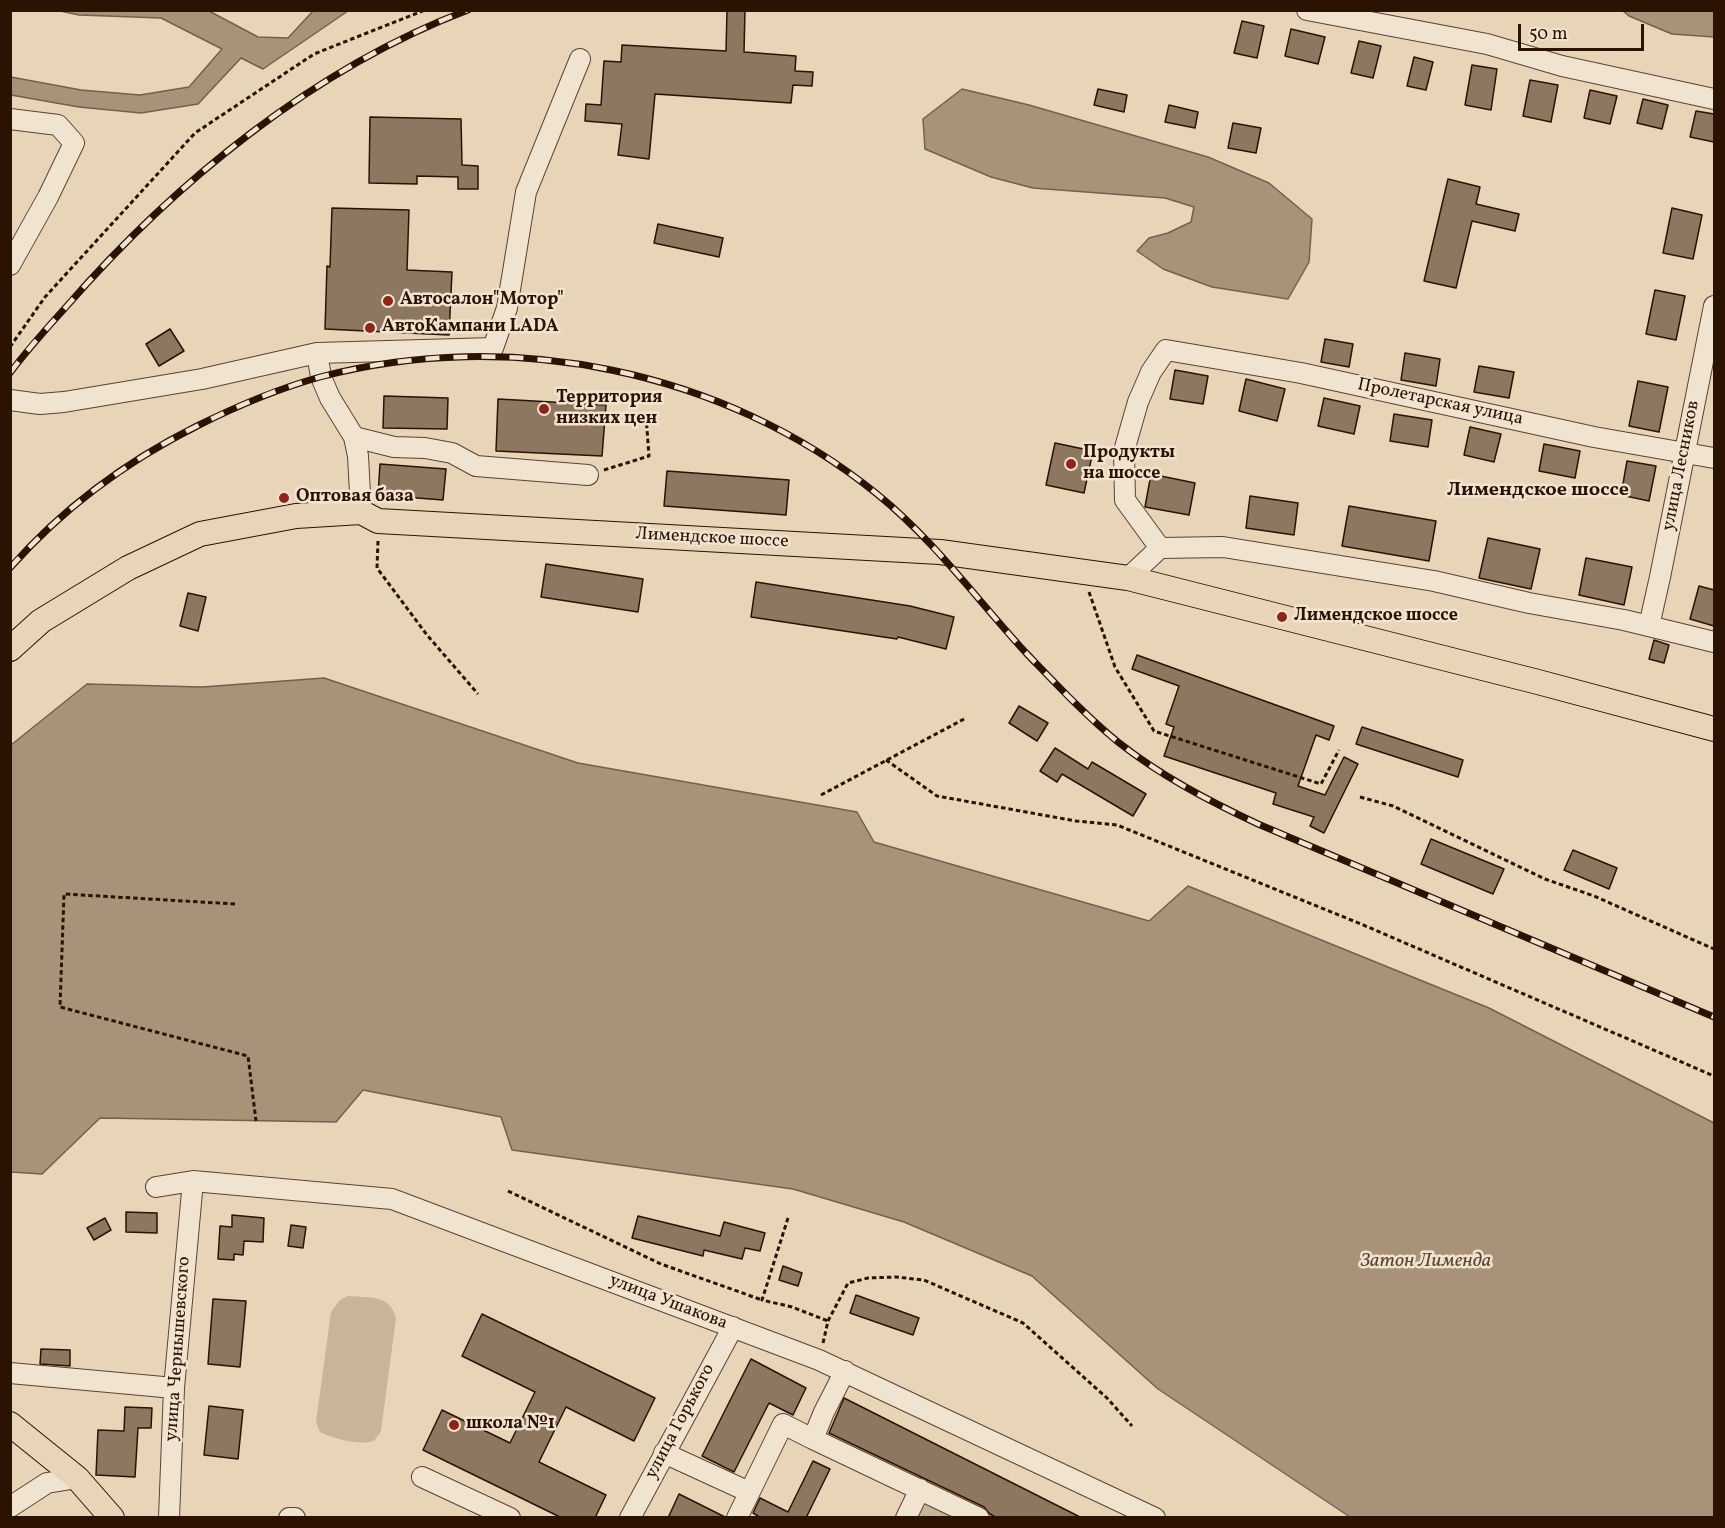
<!DOCTYPE html>
<meta charset="utf-8">
<style>
body{margin:0}
#map{position:relative;width:1725px;height:1528px;overflow:hidden;background:#e8d5b8;font-family:Vollkorn,serif}
canvas{display:block}
.frame{position:absolute;inset:0;border:12px solid #2c1202;pointer-events:none}
.scale{position:absolute;left:1518px;top:24px;width:126px;height:27px;box-sizing:border-box;border:3px solid #2c1202;border-top:0;padding-left:8px;font-size:18px;line-height:21px;white-space:nowrap;color:#2c1202;-webkit-text-stroke:4px #f0e4d1;paint-order:stroke}
</style>
<div id="map">
<canvas width="1725" height="1528"></canvas>
<div class="frame"></div>
<div class="scale">50 m</div>
</div>
<script>
const ctx = document.querySelector('canvas').getContext('2d');
ctx.lineJoin = 'round';
function fillPath(path, color) {
  ctx.fillStyle = color;
  ctx.fill(path, 'evenodd');
}
function stroke(path, color, width, dash) {
  ctx.strokeStyle = color;
  ctx.lineWidth = width;
  ctx.lineCap = dash ? 'butt' : 'round';
  ctx.setLineDash(dash || []);
  ctx.stroke(path);
}
function write(font, color, halo, rows, align = 'center') {
  ctx.font = font + ' Vollkorn,serif';
  ctx.lineWidth = 5;
  ctx.setLineDash([]);
  ctx.textBaseline = 'middle';
  ctx.strokeStyle = halo;
  ctx.fillStyle = color;
  for (const [text, x, y, turn = 0] of rows) {
    ctx.save();
    ctx.translate(x, y);
    ctx.rotate((+turn || 0) * Math.PI / 180);
    ctx.textAlign = isNaN(turn) ? turn : align;
    if (halo) ctx.strokeText(text, 0, 0);
    ctx.fillText(text, 0, 0);
    ctx.restore();
  }
}
fillPath(new Path2D(`
 M 348,1296 C 371,1298 389,1294 396,1318 L 381,1431 C 381,1432 375,1439 375,1440 C 362,1447 332,1438 320,1432 L 316,1422 L 331,1312 L 340,1300 Z
 M 924,1497 L 967,1518 L 913,1518 Z`), '#c8b499');
const water = new Path2D(`
 M 60,11 L 209,11 L 258,37 L 288,38 L 313,11 L 348,11 L 263,69 L 241,58 L 198,104 L 141,113 L 79,107 L 11,95 L 11,77 L 81,90 L 140,95 L 189,87 L 222,49 L 161,18 L 79,15 Z
 M 1623,11 L 1714,11 L 1714,37 L 1672,34 L 1629,16 Z
 M 962,89 L 1029,105 L 1208,157 L 1269,183 L 1312,219 L 1309,262 L 1288,299 L 1212,287 L 1163,269 L 1137,251 L 1149,238 L 1168,233 L 1191,222 L 1194,207 L 1165,198 L 1033,188 L 991,177 L 925,149 L 923,119 Z
 M 324,678 L 578,763 L 857,812 L 874,842 L 1149,921 L 1188,886 L 1489,1008 L 1714,1123 L 1714,1517 L 1350,1517 L 1158,1389 L 1032,1276 L 904,1222 L 793,1189 L 512,1150 L 501,1117 L 363,1090 L 336,1122 L 100,1118 L 42,1174 L 11,1172 L 11,745 L 87,684 L 202,687 Z`);
fillPath(water, '#a8937a');
stroke(water, '#765f4a', 1.5);
const building = new Path2D(`
 M 727,10 L 745,10 L 744,52 L 796,56 L 795,71 L 813,72 L 812,86 L 793,85 L 791,103 L 655,94 L 649,159 L 618,155 L 622,124 L 585,121 L 586,104 L 601,105 L 604,61 L 621,62 L 622,45 L 726,51 Z
 M 1242,21 L 1264,26 L 1257,58 L 1234,53 Z
 M 1291,29 L 1325,37 L 1318,64 L 1285,56 Z
 M 1359,41 L 1381,46 L 1373,78 L 1351,73 Z
 M 1414,57 L 1433,62 L 1426,90 L 1407,86 Z
 M 1472,65 L 1497,69 L 1491,110 L 1465,105 Z
 M 1530,80 L 1558,85 L 1551,122 L 1523,116 Z
 M 1098,89 L 1127,95 L 1124,112 L 1094,105 Z
 M 1590,90 L 1617,96 L 1610,124 L 1584,118 Z
 M 1643,99 L 1668,105 L 1662,129 L 1637,123 Z
 M 1169,105 L 1198,112 L 1195,128 L 1165,122 Z
 M 1696,111 L 1714,114 L 1714,142 L 1690,137 Z
 M 370,117 L 461,119 L 462,165 L 478,166 L 478,189 L 458,189 L 458,177 L 417,176 L 417,184 L 369,183 Z
 M 1233,123 L 1261,128 L 1256,153 L 1228,148 Z
 M 1448,179 L 1480,187 L 1476,204 L 1519,214 L 1515,231 L 1472,221 L 1456,288 L 1424,281 Z
 M 332,208 L 409,210 L 407,270 L 452,272 L 449,335 L 325,329 L 327,266 L 330,267 Z
 M 1672,208 L 1702,215 L 1693,259 L 1663,253 Z
 M 658,224 L 723,238 L 719,257 L 654,243 Z
 M 1655,290 L 1685,296 L 1676,340 L 1646,334 Z
 M 170,329 L 184,351 L 159,366 L 146,344 Z
 M 1325,339 L 1353,344 L 1349,367 L 1321,362 Z
 M 1405,353 L 1440,359 L 1436,386 L 1401,380 Z
 M 1479,366 L 1514,372 L 1509,398 L 1474,392 Z
 M 1175,370 L 1208,376 L 1203,404 L 1170,399 Z
 M 1246,379 L 1285,389 L 1277,421 L 1239,411 Z
 M 1638,381 L 1668,387 L 1659,432 L 1629,426 Z
 M 384,396 L 448,398 L 447,429 L 383,428 Z
 M 1324,398 L 1360,406 L 1354,434 L 1318,426 Z
 M 498,399 L 606,405 L 602,456 L 496,451 Z
 M 1394,414 L 1432,420 L 1428,447 L 1390,441 Z
 M 1470,427 L 1501,434 L 1494,462 L 1464,455 Z
 M 1055,443 L 1093,451 L 1084,493 L 1046,485 Z
 M 1544,444 L 1580,451 L 1575,478 L 1539,471 Z
 M 1627,461 L 1656,466 L 1649,501 L 1621,495 Z
 M 380,464 L 446,469 L 443,500 L 378,495 Z
 M 667,471 L 789,480 L 786,515 L 664,506 Z
 M 1151,474 L 1195,483 L 1189,515 L 1145,507 Z
 M 1250,496 L 1298,503 L 1294,535 L 1246,528 Z
 M 1349,506 L 1436,521 L 1429,561 L 1342,546 Z
 M 1488,538 L 1540,549 L 1531,589 L 1479,578 Z
 M 1586,558 L 1632,567 L 1624,605 L 1579,595 Z
 M 546,564 L 643,579 L 638,612 L 541,597 Z
 M 756,582 L 910,606 L 954,617 L 946,649 L 898,637 L 897,639 L 751,617 Z
 M 1699,586 L 1714,590 L 1714,626 L 1690,619 Z
 M 188,593 L 206,597 L 198,631 L 180,626 Z
 M 1654,640 L 1669,645 L 1664,663 L 1649,659 Z
 M 1137,655 L 1334,726 L 1329,740 L 1316,735 L 1298,786 L 1325,795 L 1344,757 L 1358,764 L 1324,833 L 1310,826 L 1314,817 L 1273,804 L 1276,793 L 1164,756 L 1174,727 L 1166,724 L 1179,686 L 1132,669 Z
 M 1019,706 L 1048,723 L 1037,741 L 1009,723 Z
 M 1362,727 L 1463,760 L 1458,777 L 1356,744 Z
 M 1055,748 L 1088,769 L 1092,762 L 1146,794 L 1133,816 L 1062,774 L 1057,782 L 1040,771 Z
 M 1431,839 L 1504,869 L 1493,894 L 1421,864 Z
 M 1573,850 L 1617,868 L 1609,889 L 1564,870 Z
 M 126,1212 L 157,1213 L 157,1233 L 126,1232 Z
 M 232,1215 L 264,1218 L 263,1242 L 244,1241 L 243,1255 L 234,1254 L 234,1260 L 218,1259 L 220,1226 L 232,1227 Z
 M 638,1216 L 720,1236 L 724,1222 L 765,1233 L 760,1251 L 745,1248 L 742,1259 L 704,1250 L 703,1256 L 632,1238 Z
 M 105,1218 L 111,1230 L 94,1240 L 87,1228 Z
 M 291,1225 L 306,1227 L 303,1248 L 288,1246 Z
 M 783,1266 L 802,1273 L 798,1286 L 779,1280 Z
 M 856,1295 L 919,1318 L 913,1335 L 850,1313 Z
 M 213,1299 L 246,1301 L 240,1367 L 208,1364 Z
 M 482,1314 L 655,1398 L 634,1441 L 566,1407 L 539,1462 L 606,1495 L 595,1518 L 562,1518 L 423,1450 L 442,1410 L 510,1443 L 535,1392 L 462,1356 Z
 M 41,1349 L 70,1350 L 70,1366 L 40,1364 Z
 M 751,1359 L 806,1388 L 793,1415 L 769,1403 L 734,1472 L 702,1456 Z
 M 844,1398 L 1082,1518 L 997,1518 L 990,1514 L 984,1507 L 829,1433 Z
 M 209,1406 L 243,1410 L 238,1459 L 204,1455 Z
 M 125,1407 L 152,1408 L 151,1428 L 138,1428 L 135,1477 L 96,1475 L 98,1430 L 124,1431 Z
 M 813,1461 L 830,1469 L 806,1518 L 761,1518 L 753,1513 L 760,1498 L 788,1512 Z
 M 679,1494 L 725,1517 L 725,1518 L 668,1518 Z`);
fillPath(building, '#8e7761');
stroke(building, '#2c1202', 1.5);
const minor = new Path2D(`
 M 1307,10 L 1487,44 L 1562,66 L 1714,99
 M 10,119 L 58,125 L 74,143 L 48,197 L 10,265
 M 317,353 L 321,377 L 330,398 L 354,437 L 358,456 L 361,512
 M 10,400 L 40,404 L 64,402 L 202,379 L 317,353 L 493,348 L 507,308 L 526,192 L 580,59
 M 354,437 L 394,447 L 425,448 L 452,453 L 476,466 L 588,475
 M 1160,548 L 1125,500 L 1124,451 L 1138,402 L 1151,372 L 1166,350 L 1301,373 L 1594,437 L 1714,458
 M 1128,578 L 1160,548 L 1223,547 L 1434,581 L 1529,603 L 1624,620 L 1714,642
 M 1649,626 L 1660,577 L 1714,306
 M 156,1187 L 193,1181 L 392,1199 L 819,1360 L 1155,1518
 M 845,1371 L 824,1412 L 813,1439 L 979,1518
 M 10,1373 L 174,1388
 M 664,1453 L 749,1492
 M 422,1477 L 510,1518
 M 10,1507 L 47,1483 L 77,1478
 M 169,1518 L 174,1388 L 193,1181
 M 289,1518 L 295,1518
 M 630,1518 L 733,1327
 M 737,1518 L 783,1424 L 813,1439
 M 906,1518 L 920,1489`);
const major = new Path2D(`
 M 10,649 L 41,621 L 128,568 L 200,534 L 296,516 L 361,512 L 378,521 L 940,552 L 1128,578 L 1538,682 L 1714,729
 M 10,1424 L 77,1478 L 112,1518`);
stroke(minor, '#5b4330', 22);
stroke(major, '#2c1202', 26);
stroke(new Path2D(`
 M 10,347 L 45,297 L 195,133 L 314,54 L 425,10
 M 604,470 L 649,456 L 646,416
 M 378,541 L 377,568 L 427,635 L 478,694
 M 1089,592 L 1115,667 L 1154,731 L 1321,784 L 1339,750
 M 886,760 L 937,796 L 1076,821 L 1117,825 L 1361,924 L 1714,1076
 M 821,795 L 966,718
 M 1360,797 L 1393,806 L 1545,879 L 1594,896 L 1714,949
 M 235,904 L 64,894 L 60,1007 L 248,1056 L 256,1121
 M 508,1191 L 661,1264 L 762,1300
 M 788,1218 L 762,1300 L 792,1307 L 828,1321
 M 823,1343 L 828,1321 L 848,1283 L 868,1278 L 896,1277 L 924,1280 L 1023,1323 L 1107,1398 L 1132,1426`), '#2c1202', 3, [4.5, 3]);
stroke(minor, '#f0e4d1', 20);
stroke(major, '#e8d5b8', 24);
const rail = new Path2D(`
 M 10,373 C 27,350 47,328 66,307 C 173,184 314,68 468,10
 M 10,568 C 62,509 127,461 197,426 C 237,406 277,389 320,377 C 510,327 724,370 877,494 C 935,541 978,601 1028,655 C 1057,685 1086,716 1118,742 C 1161,776 1209,801 1258,824 L 1714,1017`);
stroke(rail, '#2c1202', 7);
stroke(rail, '#f0e4d1', 4.5, [14]);
for (const [x, y, r, color] of [
 [388,301,6,"#8f2418"],
 [370,328,6,"#8f2418"],
 [544,409,6,"#8f2418"],
 [1071,464,6,"#8f2418"],
 [284,498,6,"#8f2418"],
 [1282,617,6,"#8f2418"],
 [454,1425,6,"#8f2418"]
]) {
  const dot = new Path2D();
  dot.arc(x, y, r, 0, 2 * Math.PI);
  ctx.fillStyle = color;
  ctx.fill(dot);
  stroke(dot, '#f0e4d1', 2);
}
write('bold 18px', '#2c1202', '#f0e4d1', [
 ["Автосалон\"Мотор\"",400,301],
 ["АвтоКампани LADA",382,328],
 ["Территория",556,399],
 ["низких цен",556,420],
 ["Продукты",1083,454],
 ["на шоссе",1083,475],
 ["Оптовая база",296,498],
 ["Лимендское шоссе",1294,617],
 ["школа №1",466,1425]
], 'left');
write('18px', '#2c1202', '#f0e4d1', [
 ["Пролетарская улица",1440,403,12],
 ["улица Лесников",1682,466,-79],
 ["Лимендское шоссе",712,539,3],
 ["улица Ушакова",668,1303,21],
 ["улица Чернышевского",179,1349,-86],
 ["улица Горького",681,1422,-62]
]);
write('bold 20px', '#2c1202', '#f0e4d1', [
 ["Лимендское шоссе",1538,491]
]);
write('italic 20px', '#5e4632', '#f0e4d1', [
 ["Затон Лименда",1426,1262]
]);
</script>
